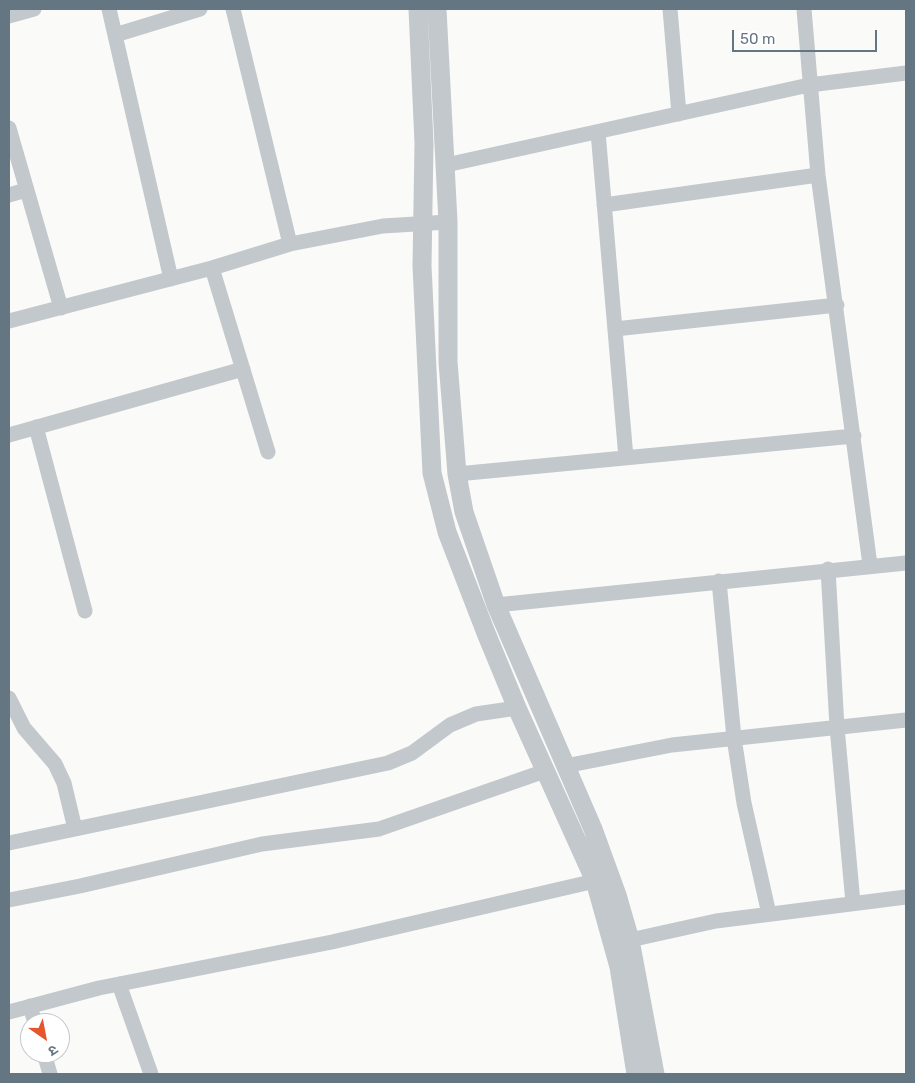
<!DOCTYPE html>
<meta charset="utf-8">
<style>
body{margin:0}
#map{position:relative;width:915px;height:1083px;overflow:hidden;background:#fafaf8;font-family:Rubik,"Noto Sans Devanagari",sans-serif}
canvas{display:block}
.frame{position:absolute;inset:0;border:10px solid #657683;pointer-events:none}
.north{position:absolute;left:20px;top:1013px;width:50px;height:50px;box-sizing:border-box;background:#fff;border:1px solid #c1c8cd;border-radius:50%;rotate:147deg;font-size:14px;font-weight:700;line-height:20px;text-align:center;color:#657683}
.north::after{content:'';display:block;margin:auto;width:18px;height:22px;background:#e4572e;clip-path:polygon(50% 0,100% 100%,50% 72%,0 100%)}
.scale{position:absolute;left:732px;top:30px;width:145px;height:22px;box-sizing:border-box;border:2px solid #657683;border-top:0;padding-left:6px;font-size:15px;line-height:18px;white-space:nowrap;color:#657683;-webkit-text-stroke:4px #fff;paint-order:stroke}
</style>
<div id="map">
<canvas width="915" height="1083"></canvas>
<div class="frame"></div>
<div class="north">उ</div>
<div class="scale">50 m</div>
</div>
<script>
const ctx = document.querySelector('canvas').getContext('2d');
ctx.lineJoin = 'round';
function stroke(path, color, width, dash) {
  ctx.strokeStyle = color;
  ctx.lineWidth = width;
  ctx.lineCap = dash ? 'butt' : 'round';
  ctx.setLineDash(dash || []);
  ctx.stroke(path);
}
stroke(new Path2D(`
 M 109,9 L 171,279
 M 233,9 L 290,244
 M 670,9 L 679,114
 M 804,9 L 818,175 L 870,565
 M 9,16 L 34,9
 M 115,35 L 200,9
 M 9,128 L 61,308
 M 598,132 L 626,458
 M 446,165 L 809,85 L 906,73
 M 9,195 L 26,190
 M 604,205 L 818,175
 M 212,268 L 268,452
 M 9,321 L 212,268 L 290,244 L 383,226 L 448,222
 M 615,329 L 837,305
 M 36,427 L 85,611
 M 9,435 L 243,369
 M 457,474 L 854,436
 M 828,569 L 837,727 L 853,903
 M 719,581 L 734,738 L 744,803 L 769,914
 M 496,605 L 906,563
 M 9,698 L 24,728 L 55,764 L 64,783 L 75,829
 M 565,766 L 672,745 L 906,720
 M 9,843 L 388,763 L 412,753 L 450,725 L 476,714 L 517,708
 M 9,900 L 80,886 L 262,844 L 379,829 L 545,771
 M 630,940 L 716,921 L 906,897
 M 119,984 L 151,1074
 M 30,1006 L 35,1023
 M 9,1012 L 99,988 L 332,942 L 595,881
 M 44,1053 L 50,1074`), '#c3c8cc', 15);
stroke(new Path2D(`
 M 418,9 L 424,143 L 422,266 L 432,473 L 447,532 L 486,633 L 517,708 L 595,881 L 619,967 L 636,1074
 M 437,9 L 448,222 L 448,362 L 457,474 L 464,512 L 496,605 L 593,829 L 617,895 L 630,940 L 655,1074`), '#c3c8cc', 19);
</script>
